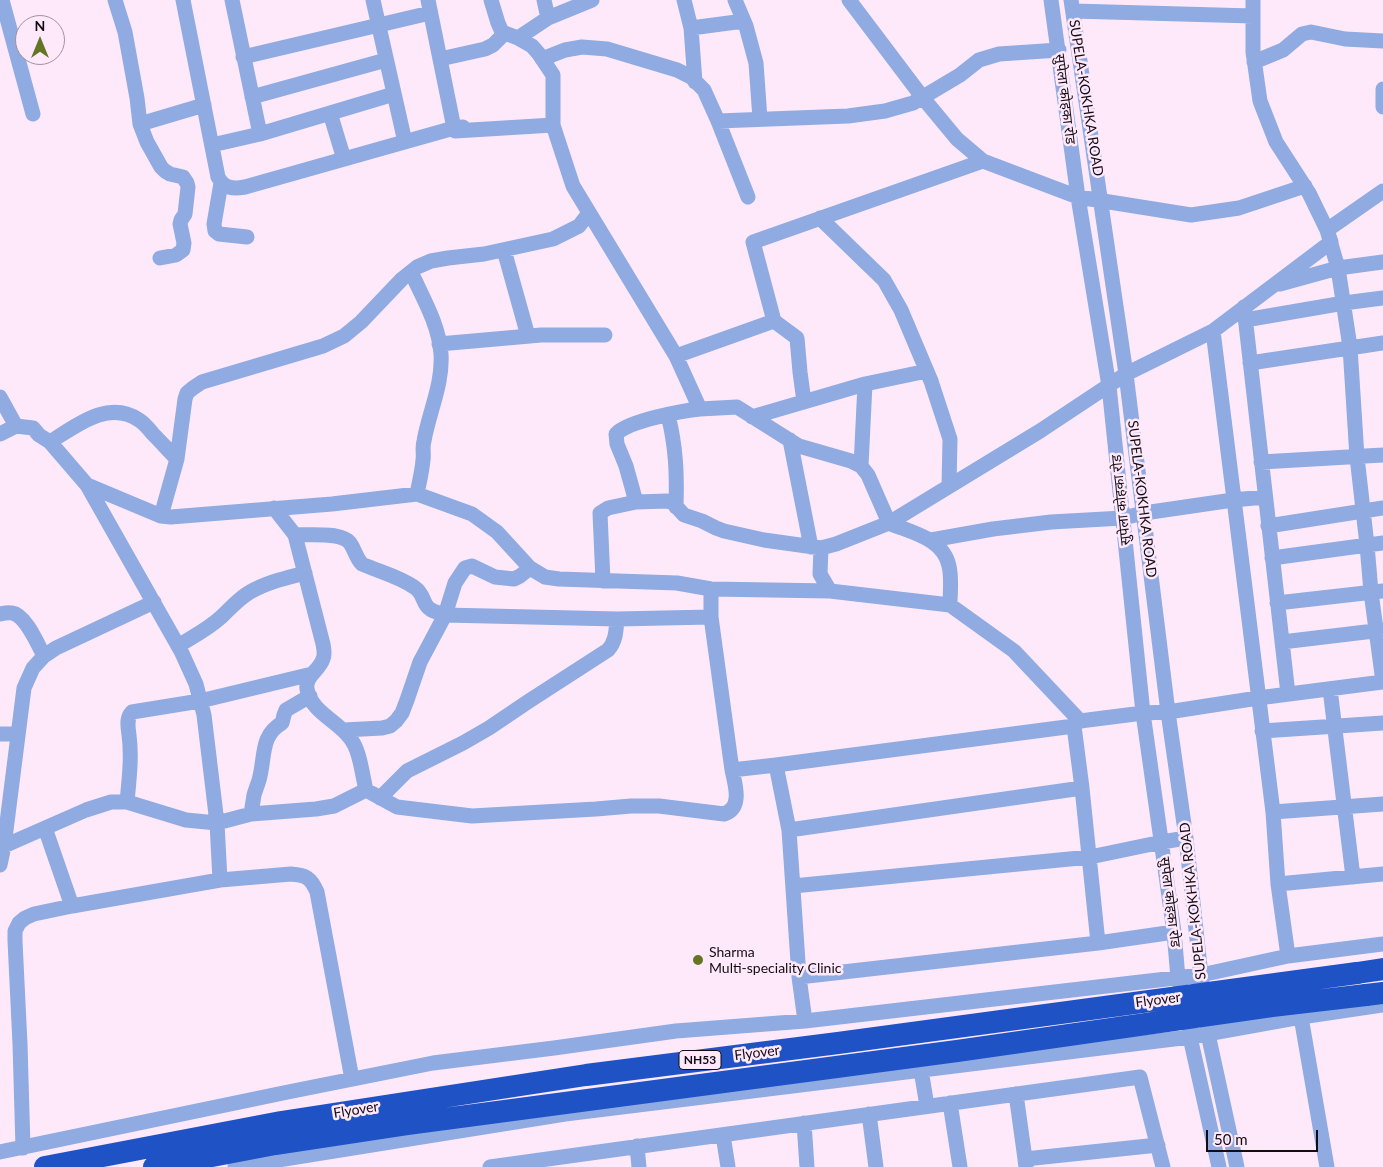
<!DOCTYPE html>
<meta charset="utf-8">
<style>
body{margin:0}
#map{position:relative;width:1383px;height:1167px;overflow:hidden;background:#fee9fb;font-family:Lato,sans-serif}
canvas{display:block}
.north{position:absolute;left:15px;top:15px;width:50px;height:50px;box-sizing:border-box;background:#fee9fb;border:1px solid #a0919e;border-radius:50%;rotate:0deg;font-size:14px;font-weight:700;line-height:20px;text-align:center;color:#140c13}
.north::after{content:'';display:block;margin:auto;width:18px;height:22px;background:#647523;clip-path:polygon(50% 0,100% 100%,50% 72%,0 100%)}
.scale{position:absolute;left:1206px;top:1130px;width:112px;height:22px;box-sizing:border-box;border:2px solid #140c13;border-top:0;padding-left:6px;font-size:15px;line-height:18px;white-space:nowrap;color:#140c13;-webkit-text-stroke:4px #fee9fb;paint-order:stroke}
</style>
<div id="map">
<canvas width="1383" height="1167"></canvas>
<div class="north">N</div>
<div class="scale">50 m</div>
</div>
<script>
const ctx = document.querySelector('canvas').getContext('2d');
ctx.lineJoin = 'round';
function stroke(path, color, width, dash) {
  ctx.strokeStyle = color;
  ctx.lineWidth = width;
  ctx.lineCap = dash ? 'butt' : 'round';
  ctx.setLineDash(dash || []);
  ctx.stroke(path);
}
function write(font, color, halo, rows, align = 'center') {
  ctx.font = font + ' Lato,"Noto Sans Devanagari",sans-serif';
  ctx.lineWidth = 5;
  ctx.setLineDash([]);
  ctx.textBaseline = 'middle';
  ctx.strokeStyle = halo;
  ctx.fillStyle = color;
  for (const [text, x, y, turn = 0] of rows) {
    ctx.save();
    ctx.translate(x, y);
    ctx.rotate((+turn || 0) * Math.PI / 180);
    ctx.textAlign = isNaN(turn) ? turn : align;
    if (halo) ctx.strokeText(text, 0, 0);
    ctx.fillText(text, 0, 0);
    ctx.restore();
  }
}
stroke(new Path2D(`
 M 2,0 L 33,114
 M 115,0 L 125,32 L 137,98 L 140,124 L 147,142 L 161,167 L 165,171 L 170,174 L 183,177 L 187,183 L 188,187 L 185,214 L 181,220 L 180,224 L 184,243 L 183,250 L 176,255 L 160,258
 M 183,0 L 218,177 C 224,189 234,189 245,187 L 454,128 L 463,127
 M 232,0 L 260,134
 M 373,0 L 405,142
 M 428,0 L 454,128
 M 491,0 L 498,23 L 502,32 L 518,38 L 532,46 L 539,54 L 553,75 L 553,125
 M 544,0 L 548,18
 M 684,0 L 691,28 L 695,82
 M 735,0 L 746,26 L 756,63 L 760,119
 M 849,0 L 923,98 L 957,139 L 983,161 L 1078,197 L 1191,215 L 1239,208 L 1305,186
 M 1051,0 L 1078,197 L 1109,386 L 1143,713 L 1174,932 L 1178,978 L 1181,987
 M 1071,0 L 1126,374 L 1168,712 L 1186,838 L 1202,985
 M 1253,0 L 1253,52 L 1260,101 L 1276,142 L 1309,193 L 1327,230 L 1338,268 L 1350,347 L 1357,457 L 1367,545 L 1371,592 L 1383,682
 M 1073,11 L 1253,16
 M 691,28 L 744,21
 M 518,38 L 548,18 L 592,0
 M 243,57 L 430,13
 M 440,59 L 485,49 L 493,45 L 505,33
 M 542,59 L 565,50 L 582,47 L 607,49 L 677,70 L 691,77 L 704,90 L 718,121 L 748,197
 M 1254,62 L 1283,50 L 1302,34 L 1311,32 L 1345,39 L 1383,41
 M 1383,89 L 1383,107
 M 252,97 L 386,60
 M 330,113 L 344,159
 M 718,121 L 848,116 L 885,111 L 913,103 L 960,75 L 979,60 L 999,54 L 1059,50
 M 140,124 L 204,105
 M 455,131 L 553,125 L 573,186 L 676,356 L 700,409 L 737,407 L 799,446 L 851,461 L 861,466 L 868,475 L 889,523 L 1040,431 L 1126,374 L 1213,331 L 1331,242 L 1327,230 L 1383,191
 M 212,145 L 260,134 L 394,94
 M 221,183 L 214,224 L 215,231 L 219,234 L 247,237
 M 820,218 L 884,280 L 901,310 L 931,381 L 950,439 L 949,486
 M 504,250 L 528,336
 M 411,272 C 423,298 439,325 441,354 C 443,384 429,412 424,441 C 422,447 424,454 423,460 C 422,472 419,483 417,494
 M 1280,284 L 1338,268 L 1383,262
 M 1244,307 L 1288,694
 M 1245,320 L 1344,303 L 1383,298
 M 774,321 L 797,338 L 800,372 L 804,402
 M 1213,331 L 1273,812 L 1278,884
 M 439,344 L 541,335 L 605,335
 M 676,356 L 774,321 L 753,242 L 983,161
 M 1250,363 L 1383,343
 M 0,397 L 16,426 L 33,428 L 39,435 L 50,442 L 87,485 L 161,516 L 171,517 L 332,504 L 417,494 L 472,514 L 497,532 L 530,568 L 545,577 L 559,579 L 677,583 L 711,589 L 830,591 L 950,605 L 1014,651 L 1080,721 L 1143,713 L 1168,712 L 1258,698 L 1383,682
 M 668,415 C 676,447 677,473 676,507
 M 752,417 L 865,384 L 927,371
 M 0,434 L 16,426
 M 790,440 L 811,547
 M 50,442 C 76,426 108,399 139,420 C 144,423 149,429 153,434 C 161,442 169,451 177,459
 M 1261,462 L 1383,455
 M 861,466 L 865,384
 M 87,485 L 181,651 L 196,684 L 204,715 L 217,823 L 220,880
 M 636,502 L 626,466 L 617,444 L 616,434 C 628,421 681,411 700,409
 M 274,508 L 295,535 L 323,644 C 324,649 325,655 323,659 C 319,671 305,676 307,689 C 311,712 338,721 350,738 C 360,750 362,774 366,790
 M 161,516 L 177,459 L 185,399 L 187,393 L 193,388 L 202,382 L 323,346 L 344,336 L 361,322 L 402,279 L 417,267 L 431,261 L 448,258 L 484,254 L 553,239 L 579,226 L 589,213
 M 1268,526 L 1383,508
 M 295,535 C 309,535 342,532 350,543 C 355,550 356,558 362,564 C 380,572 398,576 414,587 C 425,594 422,604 430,609 C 434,612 440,613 445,615 L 617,619 L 711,617
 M 931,540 L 993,529 L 1051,522 L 1123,518 L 1144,513 L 1233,500 L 1265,497
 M 1272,558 L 1383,543
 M 603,581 L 600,513 L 608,508 L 636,502 L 667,501 L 673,503 L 684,515 L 702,521 L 716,528 L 724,531 L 764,540 L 821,548
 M 711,589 L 711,617 L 732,770 L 776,765 L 1074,726
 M 830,591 L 820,574 L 821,548 L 836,544 L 889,523 C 912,533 943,538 949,566 C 952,578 950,593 950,605
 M 1277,603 L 1383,591
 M 0,614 C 4,613 8,612 12,613 C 26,615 38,645 44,656
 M 1282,642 L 1383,630
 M 178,646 C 192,637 208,629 220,618 C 230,609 238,599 250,592 C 267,582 286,578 305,573
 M 1330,689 L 1353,877
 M 1080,721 L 1074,726 L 1082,788 L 1098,943
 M 344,730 L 382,728 L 390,726 L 396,721 L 402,713 L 407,700 L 420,662 L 445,615 L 455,583 L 465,568 L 472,566 L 495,577 L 514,579 L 520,576 L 530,568
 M 1262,731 L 1383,723
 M 0,734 L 18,734
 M 776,765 L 789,830 L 799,977 L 805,1021
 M 380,798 L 407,771 L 463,743 L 489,728 L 529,701 L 608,650 C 616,641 616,631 617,619
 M 127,802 C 129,780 132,757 129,735 C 128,727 126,718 132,712 L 200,701 L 312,674
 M 1273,812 L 1383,804
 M 251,814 C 252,808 253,801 254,795 C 256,788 259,782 260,776 C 265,755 261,735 282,723 L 284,715 L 286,710 L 310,696
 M 45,828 L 72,906
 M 789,830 L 1082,788
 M 0,847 L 4,846 L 86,810 L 111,802 L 127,802 L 186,820 L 217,823 L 251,814 L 316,809 L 334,806 L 366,790 L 397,807 L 472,816 L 596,809 L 631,806 L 659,806 L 724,814 C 743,808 735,784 732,770
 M 0,865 L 4,846 L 24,688 L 33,668 L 44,656 L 56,648 L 154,602
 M 793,886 L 1090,857 L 1162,842 L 1186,838
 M 1288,956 L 1278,884 L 1383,874
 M 799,977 L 1098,943 L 1174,932
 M 1205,1008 L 1208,1034 L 1237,1167
 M 1186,1009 L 1190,1037 L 1219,1167
 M 1301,1017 L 1327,1167
 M 921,1070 L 927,1106
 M 1016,1094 L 1025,1159
 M 950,1103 L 960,1167
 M 869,1114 L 876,1167
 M 804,1123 L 807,1167
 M 723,1135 L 728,1167
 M 637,1146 L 639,1167
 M 23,1148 L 20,1044 L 15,941 L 15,931 L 19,923 L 25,918 L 34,914 L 72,906 L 220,880 L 291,874 C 306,875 311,878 317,892 L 352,1079
 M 0,1152 L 288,1092 L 433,1063 L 554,1048 L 676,1031 L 805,1021 L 1201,975 L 1288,956 L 1383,944
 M 235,1167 L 565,1114 L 1190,1037 L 1301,1017 L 1383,1005
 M 490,1167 L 1140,1077 L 1163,1167
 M 1026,1167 L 1025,1159 L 1158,1145`), '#8fabe1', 15);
stroke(new Path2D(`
 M 1357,973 L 1383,969
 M 1366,995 L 1383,993`), '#1f52c4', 22);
stroke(new Path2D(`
 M 45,1167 L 281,1122 L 586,1075 L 838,1043 L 1357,973
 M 154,1167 L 275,1144 L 407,1124 L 957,1051 L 1272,1006 L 1366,995`), '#1f52c4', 22);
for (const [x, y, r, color] of [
 [698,960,6,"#647523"]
]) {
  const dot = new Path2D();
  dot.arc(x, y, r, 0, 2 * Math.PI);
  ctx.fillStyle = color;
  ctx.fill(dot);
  stroke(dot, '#fee9fb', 2);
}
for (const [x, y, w] of [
 [700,1060,42]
]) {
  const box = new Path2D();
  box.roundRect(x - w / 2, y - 9.5, w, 19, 4);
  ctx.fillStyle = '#fee9fb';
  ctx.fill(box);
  stroke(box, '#140c13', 1);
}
write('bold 12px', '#140c13', null, [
 ["NH53",700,1060]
]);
write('14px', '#140c13', '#fee9fb', [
 ["SUPELA-KOKHKA ROAD",1086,98,81],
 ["सुपेला कोहका रोड",1065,99,83],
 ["SUPELA-KOKHKA ROAD",1142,499,83],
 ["सुपेला कोहका रोड",1121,500,-96],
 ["SUPELA-KOKHKA ROAD",1193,901,-96],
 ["सुपेला कोहका रोड",1170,902,83],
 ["Flyover",1158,1000,-7],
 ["Flyover",757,1053,-7],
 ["Flyover",356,1110,-9]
]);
write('14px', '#140c13', '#fee9fb', [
 ["Sharma",709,952],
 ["Multi-speciality Clinic",709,968]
], 'left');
</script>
